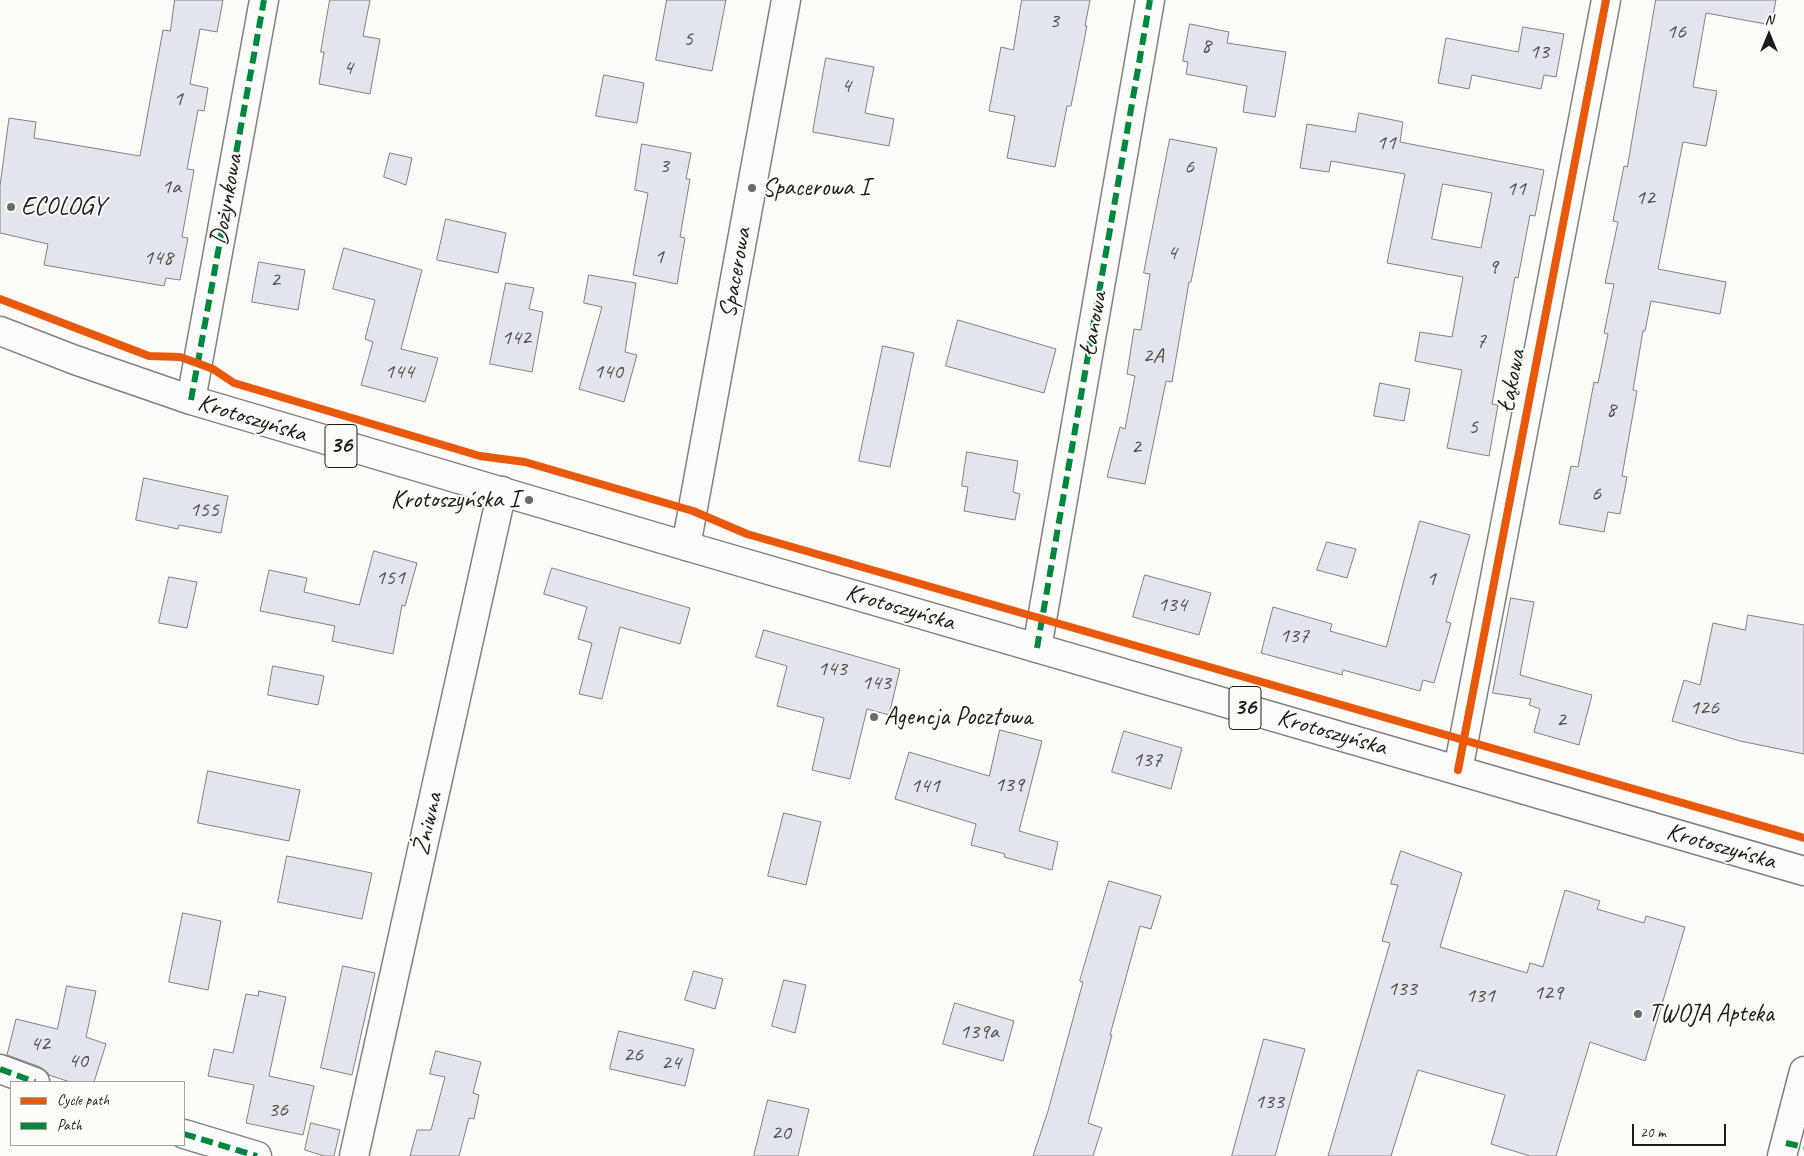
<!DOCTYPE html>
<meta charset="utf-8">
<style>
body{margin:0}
#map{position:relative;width:1804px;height:1156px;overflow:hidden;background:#fcfbf8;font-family:Caveat,sans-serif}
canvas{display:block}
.legend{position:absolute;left:10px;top:1081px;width:175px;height:65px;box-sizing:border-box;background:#fdfcf7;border:1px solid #a3a29f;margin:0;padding:6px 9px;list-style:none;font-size:15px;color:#1c1c1c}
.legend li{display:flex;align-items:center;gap:10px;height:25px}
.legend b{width:25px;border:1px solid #a3a29f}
.north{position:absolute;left:1744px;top:10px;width:50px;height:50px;-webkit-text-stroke:4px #fdfcf7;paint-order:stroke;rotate:0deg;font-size:14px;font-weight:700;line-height:20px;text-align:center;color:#1c1c1c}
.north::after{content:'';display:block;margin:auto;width:18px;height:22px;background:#1c1c1c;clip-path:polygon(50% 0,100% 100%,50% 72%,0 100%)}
.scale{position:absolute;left:1632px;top:1124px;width:94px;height:22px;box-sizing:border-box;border:2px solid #1c1c1c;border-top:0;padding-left:6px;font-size:15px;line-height:18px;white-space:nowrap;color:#1c1c1c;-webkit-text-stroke:4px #fdfcf7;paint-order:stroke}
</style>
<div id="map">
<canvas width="1804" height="1156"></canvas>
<ul class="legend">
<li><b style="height:6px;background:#e8590c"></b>Cycle path</li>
<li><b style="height:6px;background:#00873e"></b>Path</li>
</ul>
<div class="north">N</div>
<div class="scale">20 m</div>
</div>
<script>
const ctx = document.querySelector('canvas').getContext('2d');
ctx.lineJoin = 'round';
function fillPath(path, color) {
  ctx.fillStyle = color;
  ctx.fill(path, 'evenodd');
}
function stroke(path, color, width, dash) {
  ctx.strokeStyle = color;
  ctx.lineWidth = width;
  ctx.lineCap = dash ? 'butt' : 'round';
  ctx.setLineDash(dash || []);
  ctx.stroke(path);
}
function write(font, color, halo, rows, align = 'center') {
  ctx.font = font + ' Caveat,sans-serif';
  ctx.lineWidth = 4;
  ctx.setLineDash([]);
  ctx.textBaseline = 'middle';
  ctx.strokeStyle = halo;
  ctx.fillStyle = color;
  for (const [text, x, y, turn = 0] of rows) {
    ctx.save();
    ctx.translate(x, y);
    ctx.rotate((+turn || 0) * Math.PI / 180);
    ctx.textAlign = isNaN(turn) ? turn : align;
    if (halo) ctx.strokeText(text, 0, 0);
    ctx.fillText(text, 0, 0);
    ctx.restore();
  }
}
const building = new Path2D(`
 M 175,0 L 223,0 L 217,32 L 200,29 L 190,84 L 208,88 L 204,111 L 198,110 L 187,169 L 194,170 L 182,237 L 188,238 L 180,280 L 166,278 L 164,286 L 44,265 L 48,244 L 0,233 L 0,186 L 9,118 L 36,122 L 34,138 L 140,156 L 163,30 L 170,31 Z
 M 330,0 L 370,0 L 363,36 L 380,39 L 370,94 L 319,84 L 324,52 L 321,52 Z
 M 667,0 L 726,0 L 712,71 L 656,60 Z
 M 1022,0 L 1090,0 L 1085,26 L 1087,26 L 1071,106 L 1067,106 L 1055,167 L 1007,158 L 1015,116 L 989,111 L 1001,47 L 1013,50 Z
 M 1656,0 L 1776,0 L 1771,25 L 1706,13 L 1693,87 L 1717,91 L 1706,146 L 1683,142 L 1658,269 L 1726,282 L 1720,314 L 1651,301 L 1645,331 L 1643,331 L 1633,390 L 1637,391 L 1622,476 L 1627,477 L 1620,514 L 1608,512 L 1604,532 L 1559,524 L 1571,466 L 1578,467 L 1594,382 L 1598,383 L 1608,334 L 1604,333 L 1614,284 L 1605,283 L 1618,222 L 1613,221 L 1624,166 L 1627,167 Z
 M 1190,24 L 1229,32 L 1227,43 L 1286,52 L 1275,117 L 1243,112 L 1247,86 L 1186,74 L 1188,62 L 1183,61 Z
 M 1523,27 L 1564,34 L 1556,77 L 1544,75 L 1541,89 L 1472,75 L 1469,89 L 1438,83 L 1446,38 L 1518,52 Z
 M 826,58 L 874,67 L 865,113 L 894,119 L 889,146 L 813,132 Z
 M 604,75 L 644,83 L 637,123 L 596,116 Z
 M 1359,113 L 1403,122 L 1400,142 L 1544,170 L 1535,216 L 1530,215 L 1518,278 L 1515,277 L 1492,404 L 1498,405 L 1489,456 L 1447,448 L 1462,370 L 1415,361 L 1420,332 L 1452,337 L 1463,277 L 1387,263 L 1405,174 L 1331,161 L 1329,172 L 1300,168 L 1307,124 L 1355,132 ZM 1443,184 L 1492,193 L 1481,248 L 1432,239 Z
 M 1170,139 L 1217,148 L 1191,282 L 1189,282 L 1172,382 L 1166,381 L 1145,484 L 1107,477 L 1120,427 L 1125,429 L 1135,376 L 1127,374 L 1134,329 L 1141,330 L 1150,274 L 1144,273 Z
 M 642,144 L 691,153 L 686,179 L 690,179 L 680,237 L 685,238 L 677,284 L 633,275 L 648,193 L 635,190 Z
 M 390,153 L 412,158 L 406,185 L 384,177 Z
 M 446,219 L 506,233 L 498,273 L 437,260 Z
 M 344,248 L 422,270 L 401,349 L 438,358 L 425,402 L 361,385 L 373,342 L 365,339 L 375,300 L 333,289 Z
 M 259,262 L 305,270 L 298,310 L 252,302 Z
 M 589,275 L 636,283 L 625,352 L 637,355 L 624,402 L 579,389 L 602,307 L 584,303 Z
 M 506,283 L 534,288 L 529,309 L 543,312 L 532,372 L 490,364 Z
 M 958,320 L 1056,349 L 1044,393 L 946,366 Z
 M 883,346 L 914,353 L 890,467 L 859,461 Z
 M 1380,383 L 1410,389 L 1404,421 L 1374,416 Z
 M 967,452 L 1018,461 L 1013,492 L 1020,494 L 1015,520 L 964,511 L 968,487 L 962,486 Z
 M 144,478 L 228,496 L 221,533 L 179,525 L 178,529 L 136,520 Z
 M 1420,521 L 1470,535 L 1446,622 L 1451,623 L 1434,683 L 1423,680 L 1420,691 L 1343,670 L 1342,675 L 1261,653 L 1273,607 L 1332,624 L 1330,631 L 1386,647 Z
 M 1327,542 L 1356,549 L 1347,578 L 1317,570 Z
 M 374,551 L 417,563 L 405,606 L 402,605 L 393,654 L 332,641 L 335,626 L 260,611 L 269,570 L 307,578 L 304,592 L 359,605 Z
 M 552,568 L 690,608 L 680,644 L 620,627 L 602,699 L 579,694 L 592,643 L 578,639 L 587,607 L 544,594 Z
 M 1145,575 L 1211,593 L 1199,635 L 1133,617 Z
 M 169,577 L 197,582 L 187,628 L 159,623 Z
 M 1511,598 L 1534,602 L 1520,675 L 1592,695 L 1579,745 L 1534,732 L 1540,709 L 1529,705 L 1531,699 L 1493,693 Z
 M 1748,615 L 1804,625 L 1804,754 L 1740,741 L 1672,721 L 1684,680 L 1700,685 L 1713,623 L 1745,630 Z
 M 764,630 L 900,669 L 889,715 L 867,709 L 850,779 L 812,770 L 824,718 L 777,706 L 787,666 L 756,657 Z
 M 273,666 L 324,676 L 318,705 L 268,695 Z
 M 1000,730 L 1042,741 L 1019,831 L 1058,842 L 1052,870 L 1004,857 L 1005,854 L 971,845 L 976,824 L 895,799 L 909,752 L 989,776 Z
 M 1124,731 L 1182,748 L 1171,789 L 1112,772 Z
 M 208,771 L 300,790 L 289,841 L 198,823 Z
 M 784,813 L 821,822 L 806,885 L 768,876 Z
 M 1401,851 L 1462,873 L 1440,947 L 1527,973 L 1530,963 L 1543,967 L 1565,890 L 1600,901 L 1597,909 L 1644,923 L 1646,916 L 1685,927 L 1645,1061 L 1590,1042 L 1556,1156 L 1530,1156 L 1491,1144 L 1505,1095 L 1418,1070 L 1391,1156 L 1328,1156 L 1390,943 L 1382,941 L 1398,885 L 1391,884 Z
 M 287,856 L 372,873 L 362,919 L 278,902 Z
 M 1109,881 L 1161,896 L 1151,929 L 1140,926 L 1110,1035 L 1112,1035 L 1088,1123 L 1102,1128 L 1093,1156 L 1033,1156 L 1048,1111 L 1083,982 L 1080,981 Z
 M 183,913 L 221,921 L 208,990 L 169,982 Z
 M 343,966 L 375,973 L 352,1075 L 321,1068 Z
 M 694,971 L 723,979 L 715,1009 L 685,1000 Z
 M 784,980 L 806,985 L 795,1033 L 772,1026 Z
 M 67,986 L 96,991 L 86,1037 L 106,1044 L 94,1082 L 70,1082 L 49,1075 L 47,1072 L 40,1067 L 7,1055 L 16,1019 L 57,1029 Z
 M 259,991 L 286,997 L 269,1076 L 314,1086 L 303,1135 L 246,1123 L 254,1085 L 208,1076 L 214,1049 L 233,1053 L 246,994 L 258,996 Z
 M 955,1003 L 1014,1021 L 1003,1061 L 943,1044 Z
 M 619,1031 L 694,1049 L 685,1086 L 610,1069 Z
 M 1264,1039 L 1305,1049 L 1275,1156 L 1232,1156 Z
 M 436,1051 L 481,1062 L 473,1093 L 479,1095 L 474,1119 L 469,1118 L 459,1156 L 410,1156 L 417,1130 L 431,1130 L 445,1077 L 430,1074 Z
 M 768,1100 L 809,1109 L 798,1156 L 754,1156 Z
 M 311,1123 L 340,1130 L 334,1156 L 324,1156 L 305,1150 Z`);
fillPath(building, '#e2e5ed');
stroke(building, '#81807f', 1);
const street = new Path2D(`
 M 191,400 L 264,0
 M 686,546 L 786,0
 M 1037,648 L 1150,0
 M 1458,770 L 1606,0
 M 0,1069 L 35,1082
 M 184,1134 L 257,1156
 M 354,1156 L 502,491
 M 1782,1156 L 1804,1071`);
const primary = new Path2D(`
 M 0,331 L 75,360 L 191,400 L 686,546 L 1804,871`);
stroke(street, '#81807f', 31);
stroke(primary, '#81807f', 31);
stroke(street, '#fbfbf9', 28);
stroke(primary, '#fbfbf9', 28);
stroke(new Path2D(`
 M 191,400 L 264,0
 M 1037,648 L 1150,0
 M 0,1069 L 35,1082
 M 184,1134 L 257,1156
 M 1786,1143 L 1804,1147`), '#00873e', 6, [12, 6]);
stroke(new Path2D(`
 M 0,299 L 149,356 L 180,357 L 197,363 L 213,369 L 234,383 L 480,456 L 525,462 L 693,511 L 747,534 L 1804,838
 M 1458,770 L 1606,0`), '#e8590c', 8);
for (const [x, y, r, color] of [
 [752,188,5,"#6a6a69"],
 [11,207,5,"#6a6a69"],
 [529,500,5,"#6a6a69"],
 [874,717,5,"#6a6a69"],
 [1638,1014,5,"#6a6a69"]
]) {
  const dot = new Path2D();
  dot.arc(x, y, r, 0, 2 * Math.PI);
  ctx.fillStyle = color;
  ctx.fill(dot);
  stroke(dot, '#fdfcf7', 2);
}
write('22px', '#4e4e50', null, [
 ["3",1054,21],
 ["16",1676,32],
 ["5",688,39],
 ["8",1206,46],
 ["13",1539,52],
 ["4",348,68],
 ["4",846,86],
 ["1",178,99],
 ["11",1386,143],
 ["3",664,166],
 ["6",1189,167],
 ["1a",171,187],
 ["11",1516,189],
 ["12",1645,198],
 ["4",1172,253],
 ["1",659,257],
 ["148",158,258],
 ["9",1493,267],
 ["2",275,280],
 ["142",516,338],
 ["7",1481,341],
 ["2A",1153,356],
 ["144",399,372],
 ["140",608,372],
 ["8",1611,410],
 ["5",1473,427],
 ["2",1136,447],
 ["6",1596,494],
 ["155",204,510],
 ["151",390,578],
 ["1",1431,579],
 ["134",1172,605],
 ["137",1294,636],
 ["143",832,669],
 ["143",876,683],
 ["126",1704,708],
 ["2",1561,720],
 ["137",1147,760],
 ["139",1009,785],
 ["141",925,786],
 ["133",1402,989],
 ["129",1548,993],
 ["131",1480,996],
 ["139a",979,1032],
 ["42",40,1044],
 ["26",633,1055],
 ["40",78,1061],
 ["24",671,1063],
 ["133",1269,1102],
 ["36",278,1110],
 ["20",781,1133]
]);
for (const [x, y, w] of [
 [341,446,32],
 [1245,708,32]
]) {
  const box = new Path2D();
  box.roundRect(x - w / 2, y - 21.5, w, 43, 4);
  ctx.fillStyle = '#fdfcf7';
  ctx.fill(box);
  stroke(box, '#1c1c1c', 1);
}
write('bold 24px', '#1c1c1c', null, [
 ["36",341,446],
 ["36",1245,708]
]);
write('25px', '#1c1c1c', '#fdfcf7', [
 ["Spacerowa I",762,188],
 ["ECOLOGY",21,207],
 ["Krotoszyńska I",519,500,"right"],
 ["Agencja Pocztowa",884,717],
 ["TWOJA Apteka",1648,1014]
], 'left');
write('25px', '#1c1c1c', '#fdfcf7', [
 ["Dożynkowa",227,200,-80],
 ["Spacerowa",736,273,-80],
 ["Łanowa",1094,324,-80],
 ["Łąkowa",1512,381,-79],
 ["Krotoszyńska",252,419,17],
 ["Krotoszyńska",900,608,16],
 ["Krotoszyńska",1332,733,16],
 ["Żniwna",428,824,-77],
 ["Krotoszyńska",1721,847,16]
]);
</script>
